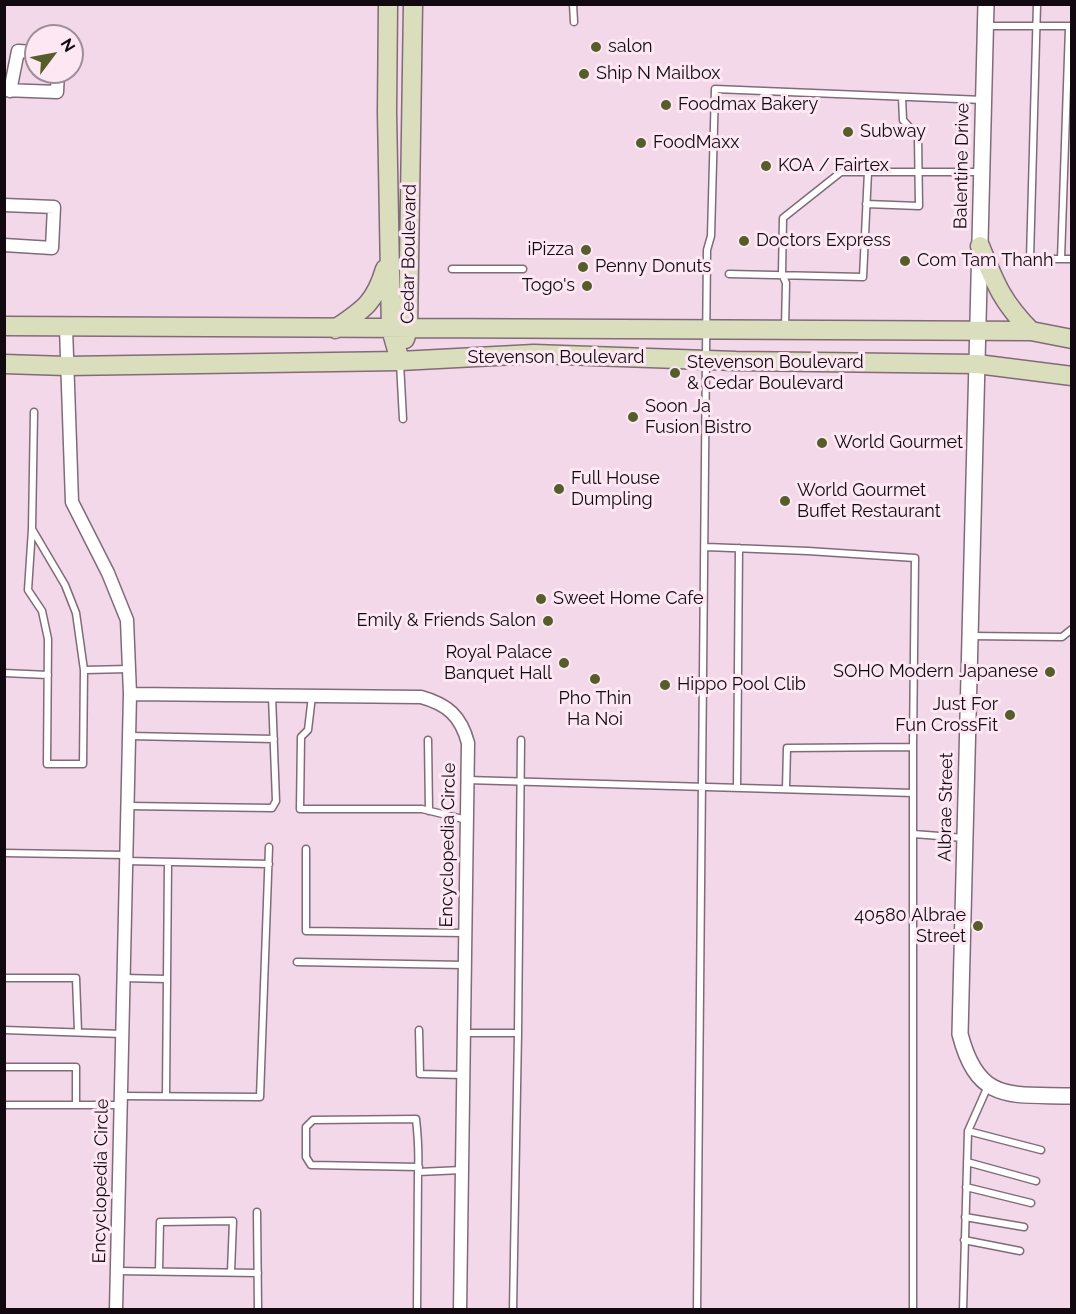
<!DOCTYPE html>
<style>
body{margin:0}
#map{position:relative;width:1076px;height:1314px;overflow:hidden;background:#f2d8e8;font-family:Raleway,sans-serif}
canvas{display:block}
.frame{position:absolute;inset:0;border:6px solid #11090f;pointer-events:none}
.north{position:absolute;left:24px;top:24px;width:60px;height:60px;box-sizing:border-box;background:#fce7f3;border:2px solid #9e8e98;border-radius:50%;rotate:58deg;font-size:16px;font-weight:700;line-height:24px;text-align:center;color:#11090f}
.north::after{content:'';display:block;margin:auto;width:21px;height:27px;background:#565d2b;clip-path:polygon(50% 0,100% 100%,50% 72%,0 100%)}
</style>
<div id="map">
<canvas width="1076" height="1314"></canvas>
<div class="frame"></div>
<div class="north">N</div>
</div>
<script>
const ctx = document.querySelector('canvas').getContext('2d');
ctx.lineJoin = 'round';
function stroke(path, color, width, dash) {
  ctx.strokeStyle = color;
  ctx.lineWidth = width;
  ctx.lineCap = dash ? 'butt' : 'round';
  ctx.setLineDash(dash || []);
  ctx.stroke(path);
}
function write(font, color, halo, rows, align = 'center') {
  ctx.font = font + ' Raleway,sans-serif';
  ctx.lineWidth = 6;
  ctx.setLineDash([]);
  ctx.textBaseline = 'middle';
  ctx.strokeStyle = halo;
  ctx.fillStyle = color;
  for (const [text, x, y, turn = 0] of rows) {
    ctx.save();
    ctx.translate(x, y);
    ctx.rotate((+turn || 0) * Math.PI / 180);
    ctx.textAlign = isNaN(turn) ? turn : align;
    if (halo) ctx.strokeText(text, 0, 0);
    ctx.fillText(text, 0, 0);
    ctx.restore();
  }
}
const service = new Path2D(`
 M 573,4 L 574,22
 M 1037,4 L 1030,259 L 1072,259
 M 986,26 L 1071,26
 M 866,204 L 919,206 L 918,137 L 903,120 L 902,97
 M 1061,259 L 1069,28
 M 452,269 L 523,269
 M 729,274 L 863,277 L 868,172
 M 785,328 L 786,283 L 782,274 L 783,218 L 841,172 L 981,172
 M 400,363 L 403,419
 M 34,412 L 32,529 L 65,585 L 76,613 L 84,670 L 129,669
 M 32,529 L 28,590 L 42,611 L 48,639 L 47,764 L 83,764 L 84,670
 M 706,547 L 808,551 L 915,558 L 913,747
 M 970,636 L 1062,637 L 1072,629
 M 4,673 L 48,675
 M 312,696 L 308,730 L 301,737 L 300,809 L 422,809 L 467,820
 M 129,736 L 274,739
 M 428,740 L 429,811
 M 467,780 L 913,793
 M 737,788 L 739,548
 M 786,789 L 787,748 L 913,747 L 913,1310
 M 127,806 L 272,808 L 276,801 L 272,696
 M 914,834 L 964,838
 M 306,849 L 306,931 L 465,933
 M 4,853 L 126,855
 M 126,861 L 269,864
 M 297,962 L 464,965
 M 4,978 L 76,978 L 78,1032
 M 123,978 L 167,979
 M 4,1030 L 122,1034
 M 419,1030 L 420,1074 L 463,1075
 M 464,1033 L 518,1033 L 513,1310
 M 518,1033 L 521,740
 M 4,1067 L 76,1067 L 76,1105
 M 121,1096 L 260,1097 L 269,847
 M 166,1096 L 168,862
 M 4,1105 L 120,1105
 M 968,1131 L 1041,1150
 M 967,1162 L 1036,1181
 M 418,1172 C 419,1154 418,1137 416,1119 L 313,1120 L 306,1127 L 306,1157 L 311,1165 L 419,1167
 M 966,1187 L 1031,1203
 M 257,1212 L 258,1310
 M 965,1217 L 1024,1227
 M 964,1240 L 1020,1251
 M 117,1271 L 258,1273
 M 159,1271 L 160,1222 L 233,1221 L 231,1272
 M 417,1310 L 418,1172 L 462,1170
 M 697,1310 L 707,250 L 711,236 L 715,89 L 983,100
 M 963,1310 L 968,1131 L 988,1086`);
const minor = new Path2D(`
 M 4,90 L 57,92 L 58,72
 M 10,91 L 18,51 L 36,52
 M 4,205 L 54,207 L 52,248 L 4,245
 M 66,328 L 72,502 L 108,573 L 127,620 L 130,694
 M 116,1310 L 130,694 L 421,697 C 447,704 461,716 468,743 L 460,1310`);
const tertiary = new Path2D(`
 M 986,4 L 960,1034 C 978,1104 1011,1094 1072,1096`);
const secondary = new Path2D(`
 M 388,4 L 387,112 L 391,329 L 400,361
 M 980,246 C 995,283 1002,302 1031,331
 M 4,326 L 1031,331 L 1072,339
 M 335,329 C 363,310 375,303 385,269
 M 405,339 L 408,329 L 413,4
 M 4,364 L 66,366 L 400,361 L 534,354 L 736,361 L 977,364 L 1072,376`);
stroke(service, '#816b79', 9);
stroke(minor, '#816b79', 15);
stroke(tertiary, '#816b79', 18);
stroke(secondary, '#816b79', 21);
stroke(service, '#fff', 6);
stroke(minor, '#fff', 12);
stroke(tertiary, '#fff', 15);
stroke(secondary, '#dadebc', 18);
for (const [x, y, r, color] of [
 [596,47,6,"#565d2b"],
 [584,74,6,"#565d2b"],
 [666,105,6,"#565d2b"],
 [848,132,6,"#565d2b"],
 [641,143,6,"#565d2b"],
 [766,166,6,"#565d2b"],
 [744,241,6,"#565d2b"],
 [586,250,6,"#565d2b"],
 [905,261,6,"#565d2b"],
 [583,267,6,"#565d2b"],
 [587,286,6,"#565d2b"],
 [675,373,6,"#565d2b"],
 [633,417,6,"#565d2b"],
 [822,443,6,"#565d2b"],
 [559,489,6,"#565d2b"],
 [785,501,6,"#565d2b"],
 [541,599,6,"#565d2b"],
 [548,621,6,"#565d2b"],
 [564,663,6,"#565d2b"],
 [1050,672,6,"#565d2b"],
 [595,679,6,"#565d2b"],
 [665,685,6,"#565d2b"],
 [1010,715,6,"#565d2b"],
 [978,926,6,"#565d2b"]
]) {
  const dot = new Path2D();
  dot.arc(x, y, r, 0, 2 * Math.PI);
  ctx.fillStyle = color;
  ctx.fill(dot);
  stroke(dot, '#fce7f3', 2);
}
write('18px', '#11090f', '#fce7f3', [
 ["salon",608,47],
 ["Ship N Mailbox",596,74],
 ["Foodmax Bakery",678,105],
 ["Subway",860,132],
 ["FoodMaxx",653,143],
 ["KOA / Fairtex",778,166],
 ["Doctors Express",756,241],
 ["iPizza",574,250,"right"],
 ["Com Tam Thanh",917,261],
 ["Penny Donuts",595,267],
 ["Togo's",575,286,"right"],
 ["Stevenson Boulevard",687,363],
 ["& Cedar Boulevard",687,384],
 ["Soon Ja",645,407],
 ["Fusion Bistro",645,428],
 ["World Gourmet",834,443],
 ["Full House",571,479],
 ["Dumpling",571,500],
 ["World Gourmet",797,491],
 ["Buffet Restaurant",797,512],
 ["Sweet Home Cafe",553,599],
 ["Emily & Friends Salon",536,621,"right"],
 ["Royal Palace",552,653,"right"],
 ["Banquet Hall",552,674,"right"],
 ["SOHO Modern Japanese",1038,672,"right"],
 ["Hippo Pool Clib",677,685],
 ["Pho Thin",595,699,"center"],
 ["Ha Noi",595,720,"center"],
 ["Just For",998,705,"right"],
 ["Fun CrossFit",998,726,"right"],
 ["40580 Albrae",966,916,"right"],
 ["Street",966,937,"right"]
], 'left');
write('18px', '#11090f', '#fce7f3', [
 ["Balentine Drive",962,166,-89],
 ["Cedar Boulevard",409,254,-89],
 ["Stevenson Boulevard",556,358],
 ["Albrae Street",946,807,-89],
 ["Encyclopedia Circle",448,845,-89],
 ["Encyclopedia Circle",101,1181,-89]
]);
</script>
